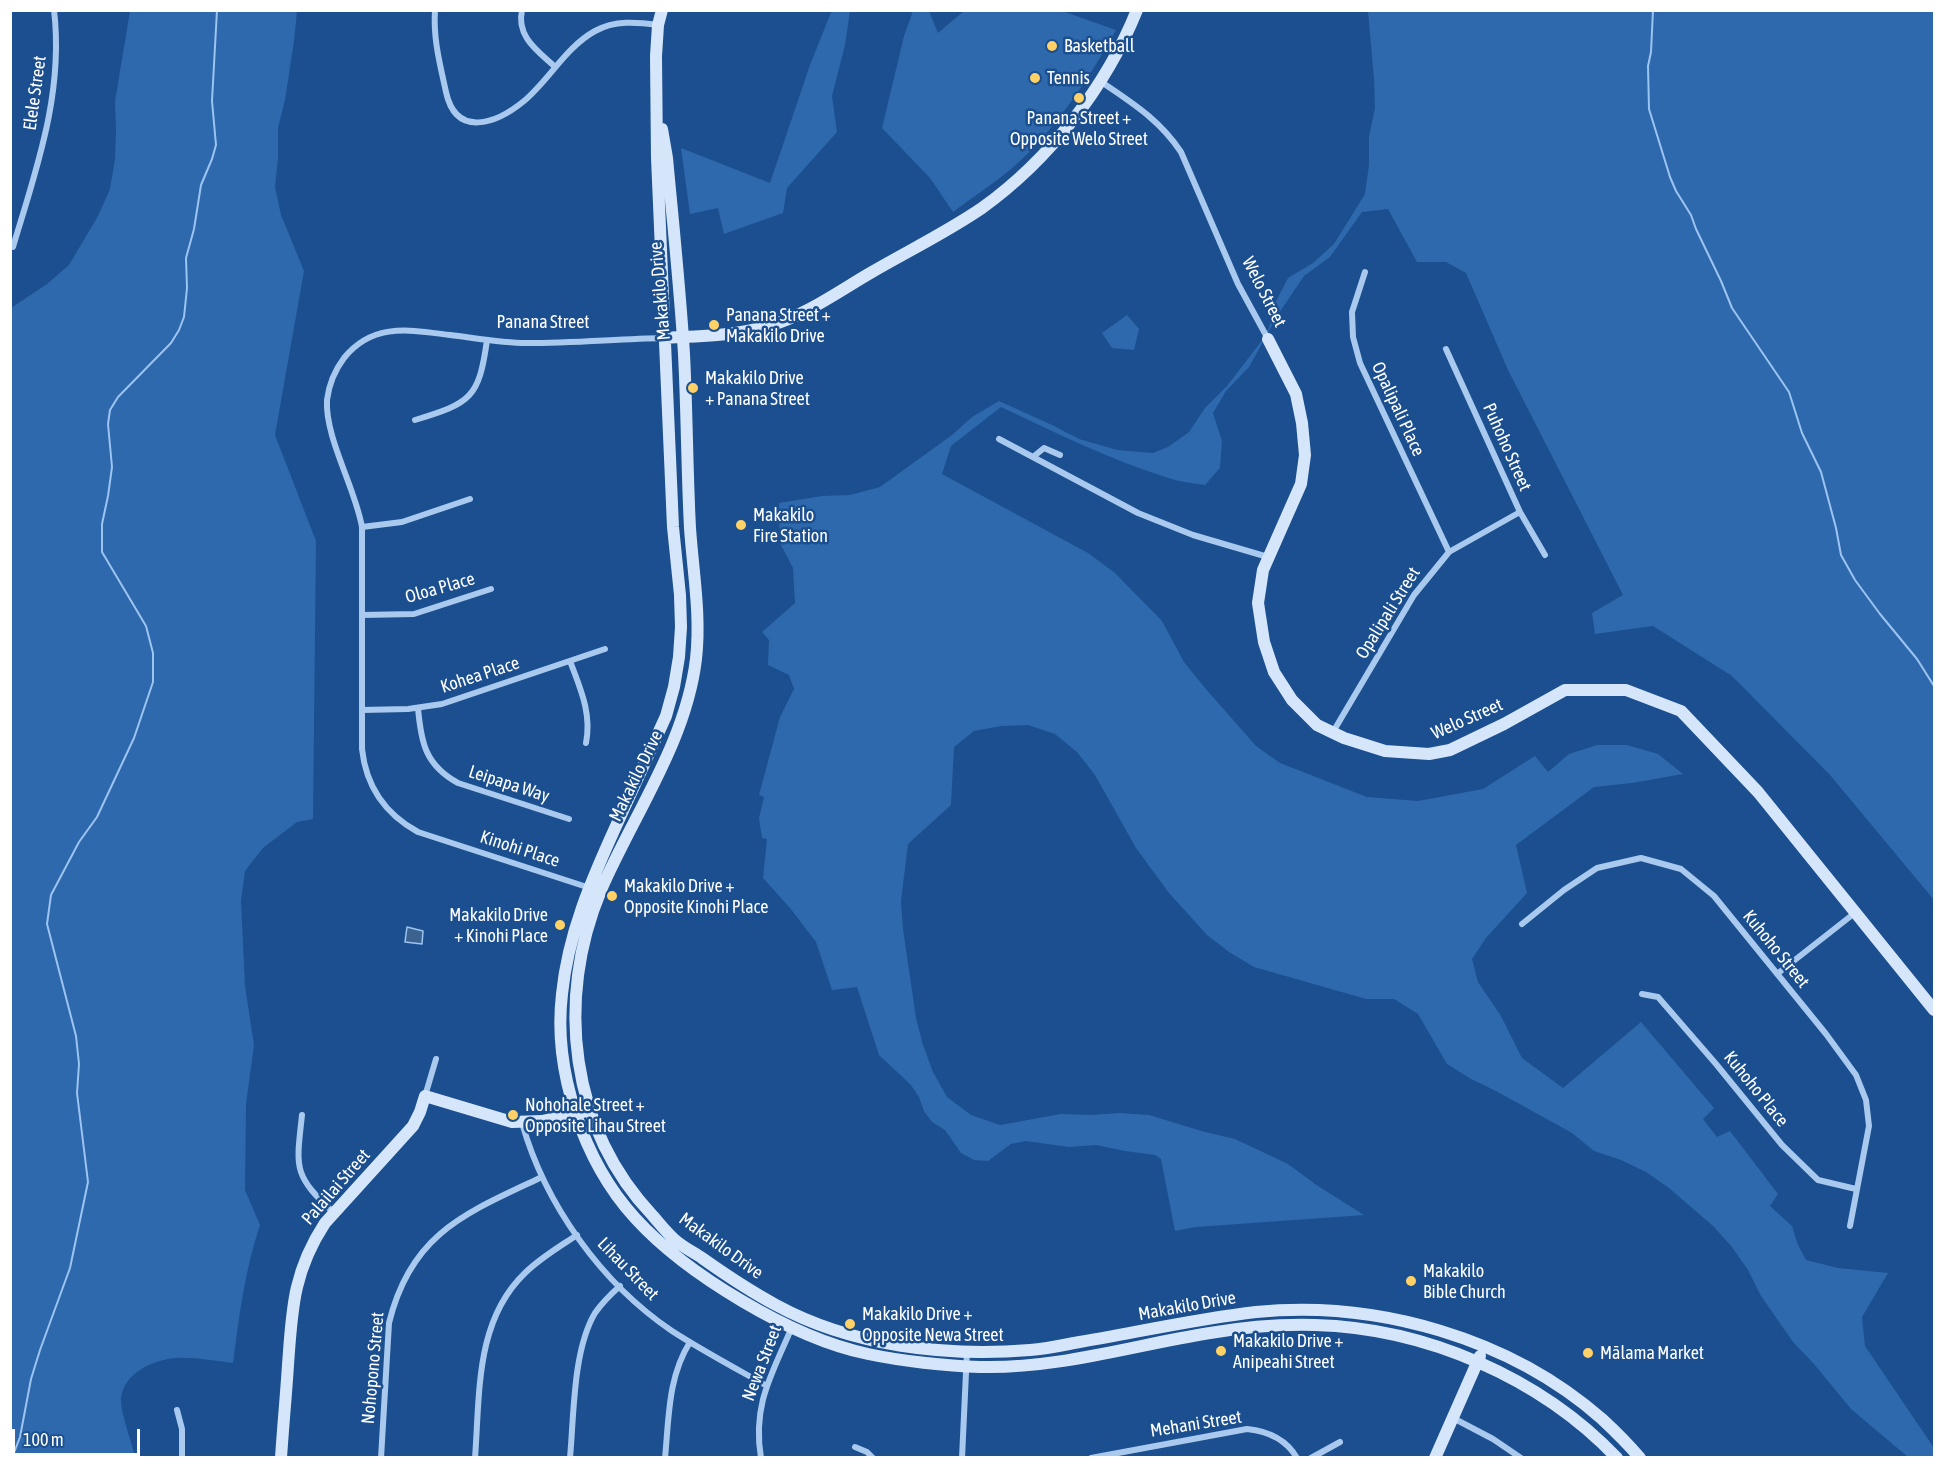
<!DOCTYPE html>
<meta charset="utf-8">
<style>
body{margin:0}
#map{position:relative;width:1945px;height:1468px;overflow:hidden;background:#1b4f8f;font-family:"Asap Condensed",sans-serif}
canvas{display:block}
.frame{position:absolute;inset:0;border:12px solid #fff;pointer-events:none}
.scale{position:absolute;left:12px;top:1429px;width:128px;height:27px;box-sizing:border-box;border:3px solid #fff;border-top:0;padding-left:8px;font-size:18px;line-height:21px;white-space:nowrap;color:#fff;-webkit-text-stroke:4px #1b4f8f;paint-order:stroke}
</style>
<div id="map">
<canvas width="1945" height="1468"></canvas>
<div class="frame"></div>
<div class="scale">100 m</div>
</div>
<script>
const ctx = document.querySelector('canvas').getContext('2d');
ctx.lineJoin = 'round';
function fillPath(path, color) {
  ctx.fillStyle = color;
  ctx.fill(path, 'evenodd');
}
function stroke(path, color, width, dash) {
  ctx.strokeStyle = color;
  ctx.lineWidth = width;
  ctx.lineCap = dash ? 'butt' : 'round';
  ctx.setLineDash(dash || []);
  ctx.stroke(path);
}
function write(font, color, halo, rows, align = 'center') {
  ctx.font = font + ' "Asap Condensed",sans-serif';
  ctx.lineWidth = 5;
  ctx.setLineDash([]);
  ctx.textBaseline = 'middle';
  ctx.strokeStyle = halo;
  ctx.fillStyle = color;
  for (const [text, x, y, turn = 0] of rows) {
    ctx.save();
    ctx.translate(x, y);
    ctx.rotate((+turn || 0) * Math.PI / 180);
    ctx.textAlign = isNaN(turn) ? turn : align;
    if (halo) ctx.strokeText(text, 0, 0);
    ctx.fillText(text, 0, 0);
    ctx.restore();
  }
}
fillPath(new Path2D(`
 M 832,10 L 850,11 L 845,45 L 832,96 L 837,132 L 787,188 L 783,213 L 724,234 L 718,208 L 690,214 L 681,148 L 770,183 L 810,65 Z
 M 130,11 L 297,11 L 294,41 L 285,100 L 278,128 L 278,158 L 275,187 L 281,215 L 304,271 L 275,435 L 316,541 L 313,819 L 297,822 L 263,848 L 245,871 L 241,901 L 245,986 L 254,1045 L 246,1104 L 245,1190 L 260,1225 C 245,1270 239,1316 233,1363 C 215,1361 195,1357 177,1358 C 154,1359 124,1373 121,1398 C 120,1412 132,1442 135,1457 L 11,1457 L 11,308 L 47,284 L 69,265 L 98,216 L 110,189 L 115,159 L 116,130 L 115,101 Z
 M 964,11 L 1062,11 L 1116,30 C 1090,77 1059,124 1020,161 C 1000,180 975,195 953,212 L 930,178 L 882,128 L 904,36 L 913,11 L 929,11 L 938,33 Z
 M 1368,11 L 1934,11 L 1934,900 L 1830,775 L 1732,676 L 1653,626 L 1595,634 L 1592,613 L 1623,595 L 1508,370 L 1466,273 L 1446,262 L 1417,262 L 1388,209 L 1362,212 L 1330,257 L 1304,276 L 1279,313 L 1249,367 L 1226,391 L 1213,413 L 1222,441 L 1220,468 L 1205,485 C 1193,483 1180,482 1168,478 C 1111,460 1056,433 1001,407 L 951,446 L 942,474 L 1088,553 L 1115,573 L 1162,621 L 1184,662 L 1205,688 L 1256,746 L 1280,763 L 1367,797 L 1418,801 L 1483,789 L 1535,756 L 1548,772 L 1569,754 L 1597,745 L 1627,745 L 1658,754 L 1683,774 L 1632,783 L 1594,787 L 1516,845 L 1527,893 L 1486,938 L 1472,959 L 1478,982 L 1501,1016 L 1522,1058 L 1563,1088 L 1641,1022 L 1714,1108 L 1703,1119 L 1717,1137 L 1730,1131 L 1778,1194 L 1770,1206 L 1792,1226 L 1798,1245 L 1806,1260 L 1838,1268 L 1888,1273 L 1862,1317 L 1865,1346 L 1934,1448 L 1934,1457 L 1908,1457 L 1851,1409 L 1814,1364 L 1793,1342 L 1761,1296 L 1748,1270 L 1732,1247 L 1713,1226 L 1669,1188 L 1646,1172 L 1621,1160 L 1594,1151 L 1572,1133 L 1496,1091 L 1471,1079 L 1447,1064 L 1418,1014 L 1394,999 L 1366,999 L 1254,967 L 1229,952 L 1207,935 L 1169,893 L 1136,848 L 1095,775 L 1077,752 L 1055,734 L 1028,725 L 1001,726 L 974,731 L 954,747 L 951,805 L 908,844 L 901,901 L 903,929 L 916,1018 L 923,1045 L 933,1072 L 947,1097 L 971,1115 L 1000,1125 L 1061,1114 L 1090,1115 L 1120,1113 L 1149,1115 L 1205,1132 L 1235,1139 L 1288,1164 L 1315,1184 L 1364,1215 L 1196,1227 L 1175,1231 L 1161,1159 L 1155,1155 L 1125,1151 L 1096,1145 L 1069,1147 L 1026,1141 L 1011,1144 L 988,1161 L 974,1160 L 961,1153 L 945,1130 L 932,1122 L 924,1111 L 919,1097 L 911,1085 L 879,1055 L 857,987 L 832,990 L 816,942 L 790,908 L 763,878 L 767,839 L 762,838 L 759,818 L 764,797 L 759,795 L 780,717 L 794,689 L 789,675 L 768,665 L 769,640 L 762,632 L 795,603 L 793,568 L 780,543 L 779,503 L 822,496 L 850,495 L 880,487 L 952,435 L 972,417 L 999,401 L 1052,425 L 1079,439 L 1117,450 L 1153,453 L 1168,447 L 1189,432 L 1205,408 L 1227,386 L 1263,339 L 1269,328 L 1274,305 L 1288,278 L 1313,263 L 1334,244 L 1365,194 L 1369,165 L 1369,136 L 1375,108 L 1374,79 Z
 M 1127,315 L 1139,329 L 1134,350 L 1112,348 L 1102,333 Z`), '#2e69ad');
const water = new Path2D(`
 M 407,927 L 423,931 L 422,944 L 405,942 Z`);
fillPath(water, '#3c6290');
stroke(water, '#9cc4f0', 1.5);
stroke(new Path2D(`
 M 1653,10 L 1651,52 L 1648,66 L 1649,109 L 1670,177 L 1676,191 L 1691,215 L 1696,229 L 1721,281 L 1732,308 L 1789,392 L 1802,433 L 1821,472 L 1836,528 L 1841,555 L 1855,580 L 1880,614 L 1917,659 L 1934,686
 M 12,1458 L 20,1437 L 31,1379 L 40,1350 L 70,1268 L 88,1182 L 77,1093 L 79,1064 L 76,1036 L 47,924 L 51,895 L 79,842 L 97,817 L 134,738 L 153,682 L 153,653 L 146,626 L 102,552 L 102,524 L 108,496 L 112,467 L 108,424 L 110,410 L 118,397 L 171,343 L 179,330 L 184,317 L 187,288 L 186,258 L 194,229 L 201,185 L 212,159 L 216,145 L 212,101 L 217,10`), '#9cc4f0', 2);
stroke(new Path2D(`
 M 435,10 C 433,39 440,64 446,92 C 456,138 496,124 524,101 C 549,80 566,47 595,31 C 615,20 637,22 658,25
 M 522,10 C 516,37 538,51 555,67
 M 1100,81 C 1132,103 1159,119 1181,152 L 1238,284 L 1268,339
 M 13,247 C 36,170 64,93 54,10
 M 1365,272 L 1352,312 L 1353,337 L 1360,363 L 1449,552
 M 1446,349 L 1520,512 L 1545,555
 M 415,420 C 471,403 479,398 487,340
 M 999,439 L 1138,513 L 1193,535 L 1268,557
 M 1033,457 L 1044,448 L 1060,455
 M 362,527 L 402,522 L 470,499
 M 362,615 L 414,614 L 491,589
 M 570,661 C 580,688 592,713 586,743
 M 418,708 C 421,742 425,765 458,783 L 569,819
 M 362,710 L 408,709 L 442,704 L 605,649
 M 1333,732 L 1414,595 L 1449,552 L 1520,512
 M 590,888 L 418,832 C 385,814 366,786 362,749 L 362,527 C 355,487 325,438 327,400 C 329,384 335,370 344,358 C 373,322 410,330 450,335 C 475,338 501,343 527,343 C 572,343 618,339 664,338
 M 1522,924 L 1564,890 L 1597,868 L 1641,858 L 1681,869 L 1714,896 L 1826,1034 L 1856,1075 L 1866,1100 L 1869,1126 L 1850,1226
 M 1777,974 L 1856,912
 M 1642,994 L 1658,997 L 1716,1064 L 1782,1145 L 1818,1180 L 1856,1189
 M 425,1096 L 436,1059
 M 302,1115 C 296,1169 293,1175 334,1213
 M 522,1123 C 545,1204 601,1283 672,1331 C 703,1351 735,1368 767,1386
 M 177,1410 L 182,1429 L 182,1458
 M 1453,1418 L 1493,1439 L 1521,1458
 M 855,1447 L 867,1452 L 873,1458
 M 381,1458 L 389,1323 C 411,1233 466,1213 542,1177
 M 475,1458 C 480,1393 475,1321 525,1273 C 540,1258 559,1247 577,1235
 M 570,1458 C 574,1414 573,1350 595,1313 C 602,1303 611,1294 620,1286
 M 665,1458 C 669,1417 668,1377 690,1342
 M 761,1458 C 752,1405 772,1374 792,1327
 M 962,1458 L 967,1351
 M 1091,1458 L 1247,1429 C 1267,1431 1286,1439 1297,1458
 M 1311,1458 L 1340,1442`), '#a9c9ee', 6);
stroke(new Path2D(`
 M 662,10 L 658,25 L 656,56 L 657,158 L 673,527 L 680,595 L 681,627 L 679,657 L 674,687 L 666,716 C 649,753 632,790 616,826 C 591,881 568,934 562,994 C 553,1070 583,1161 635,1218 C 666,1252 703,1278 742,1301 C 779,1323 825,1345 868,1354 C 901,1361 946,1366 980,1367 C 1058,1369 1134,1345 1210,1333 C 1245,1327 1280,1324 1315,1325 C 1425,1328 1540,1377 1617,1458
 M 662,129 L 667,158 C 673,223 680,288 684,354 C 687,412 687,470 690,528 C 693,572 701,615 696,659 C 686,742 634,814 601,890 C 555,1000 570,1128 653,1216 C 660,1224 667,1233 675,1240 C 683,1247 693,1252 702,1258 C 726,1275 750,1291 776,1305 C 851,1346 946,1357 1030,1350 C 1045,1349 1059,1346 1074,1343 C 1134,1333 1195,1319 1256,1312 C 1377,1300 1510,1338 1602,1419 C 1615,1431 1628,1444 1640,1458
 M 664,338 C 699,336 734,336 768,326 C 805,316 839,291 872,272 C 908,251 947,232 982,208 C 1049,160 1106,87 1137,10
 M 1268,339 L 1296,394 L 1302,423 L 1305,455 L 1301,484 L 1263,570 L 1258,603 L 1264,642 L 1274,672 L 1292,700 L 1317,725 L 1344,738 L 1385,751 L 1429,754 L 1450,750 L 1504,724 L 1565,690 L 1626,690 L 1681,711 L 1758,792 L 1934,1010
 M 281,1458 C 283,1427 286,1396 288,1365 C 292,1309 293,1272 325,1223 L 413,1126 L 420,1112 L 425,1096 L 512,1122 L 542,1121 L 583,1112
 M 1435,1458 L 1480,1356`), '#d6e6fa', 12);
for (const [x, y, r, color] of [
 [1052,46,6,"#ffd166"],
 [1035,78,6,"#ffd166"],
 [1079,98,6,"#ffd166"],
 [714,325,6,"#ffd166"],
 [693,388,6,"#ffd166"],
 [741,525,6,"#ffd166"],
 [612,896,6,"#ffd166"],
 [560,925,6,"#ffd166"],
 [513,1115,6,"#ffd166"],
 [1411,1281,6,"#ffd166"],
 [850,1324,6,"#ffd166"],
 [1221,1351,6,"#ffd166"],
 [1588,1353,6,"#ffd166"]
]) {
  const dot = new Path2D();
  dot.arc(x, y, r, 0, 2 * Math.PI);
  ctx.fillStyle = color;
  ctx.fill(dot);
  stroke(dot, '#1b4f8f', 2);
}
write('18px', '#fff', '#1b4f8f', [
 ["Basketball",1064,46],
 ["Tennis",1047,78],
 ["Panana Street +",1079,118,"center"],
 ["Opposite Welo Street",1079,139,"center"],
 ["Panana Street +",726,315],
 ["Makakilo Drive",726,336],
 ["Makakilo Drive",705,378],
 ["+ Panana Street",705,399],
 ["Makakilo",753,515],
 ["Fire Station",753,536],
 ["Makakilo Drive +",624,886],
 ["Opposite Kinohi Place",624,907],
 ["Makakilo Drive",548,915,"right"],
 ["+ Kinohi Place",548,936,"right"],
 ["Nohohale Street +",525,1105],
 ["Opposite Lihau Street",525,1126],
 ["Makakilo",1423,1271],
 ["Bible Church",1423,1292],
 ["Makakilo Drive +",862,1314],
 ["Opposite Newa Street",862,1335],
 ["Makakilo Drive +",1233,1341],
 ["Anipeahi Street",1233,1362],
 ["Mālama Market",1600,1353]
], 'left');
write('18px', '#fff', '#1b4f8f', [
 ["Elele Street",35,93,-82],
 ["Makakilo Drive",660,291,-95],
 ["Welo Street",1264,292,63],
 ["Panana Street",543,322],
 ["Opalipali Place",1398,409,65],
 ["Puhoho Street",1507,447,66],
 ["Oloa Place",440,588,-16],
 ["Opalipali Street",1388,613,-58],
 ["Kohea Place",480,675,-18],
 ["Welo Street",1467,719,-24],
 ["Makakilo Drive",636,776,-64],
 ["Leipapa Way",509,784,18],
 ["Kinohi Place",520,849,18],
 ["Kuhoho Street",1776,949,51],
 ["Kuhoho Place",1756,1089,51],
 ["Palailai Street",336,1187,-49],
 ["Makakilo Drive",721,1246,36],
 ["Lihau Street",628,1269,46],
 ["Makakilo Drive",1187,1306,-10],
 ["Newa Street",762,1363,-69],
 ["Nohopono Street",373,1368,-85],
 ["Mehani Street",1196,1424,-9]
]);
</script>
